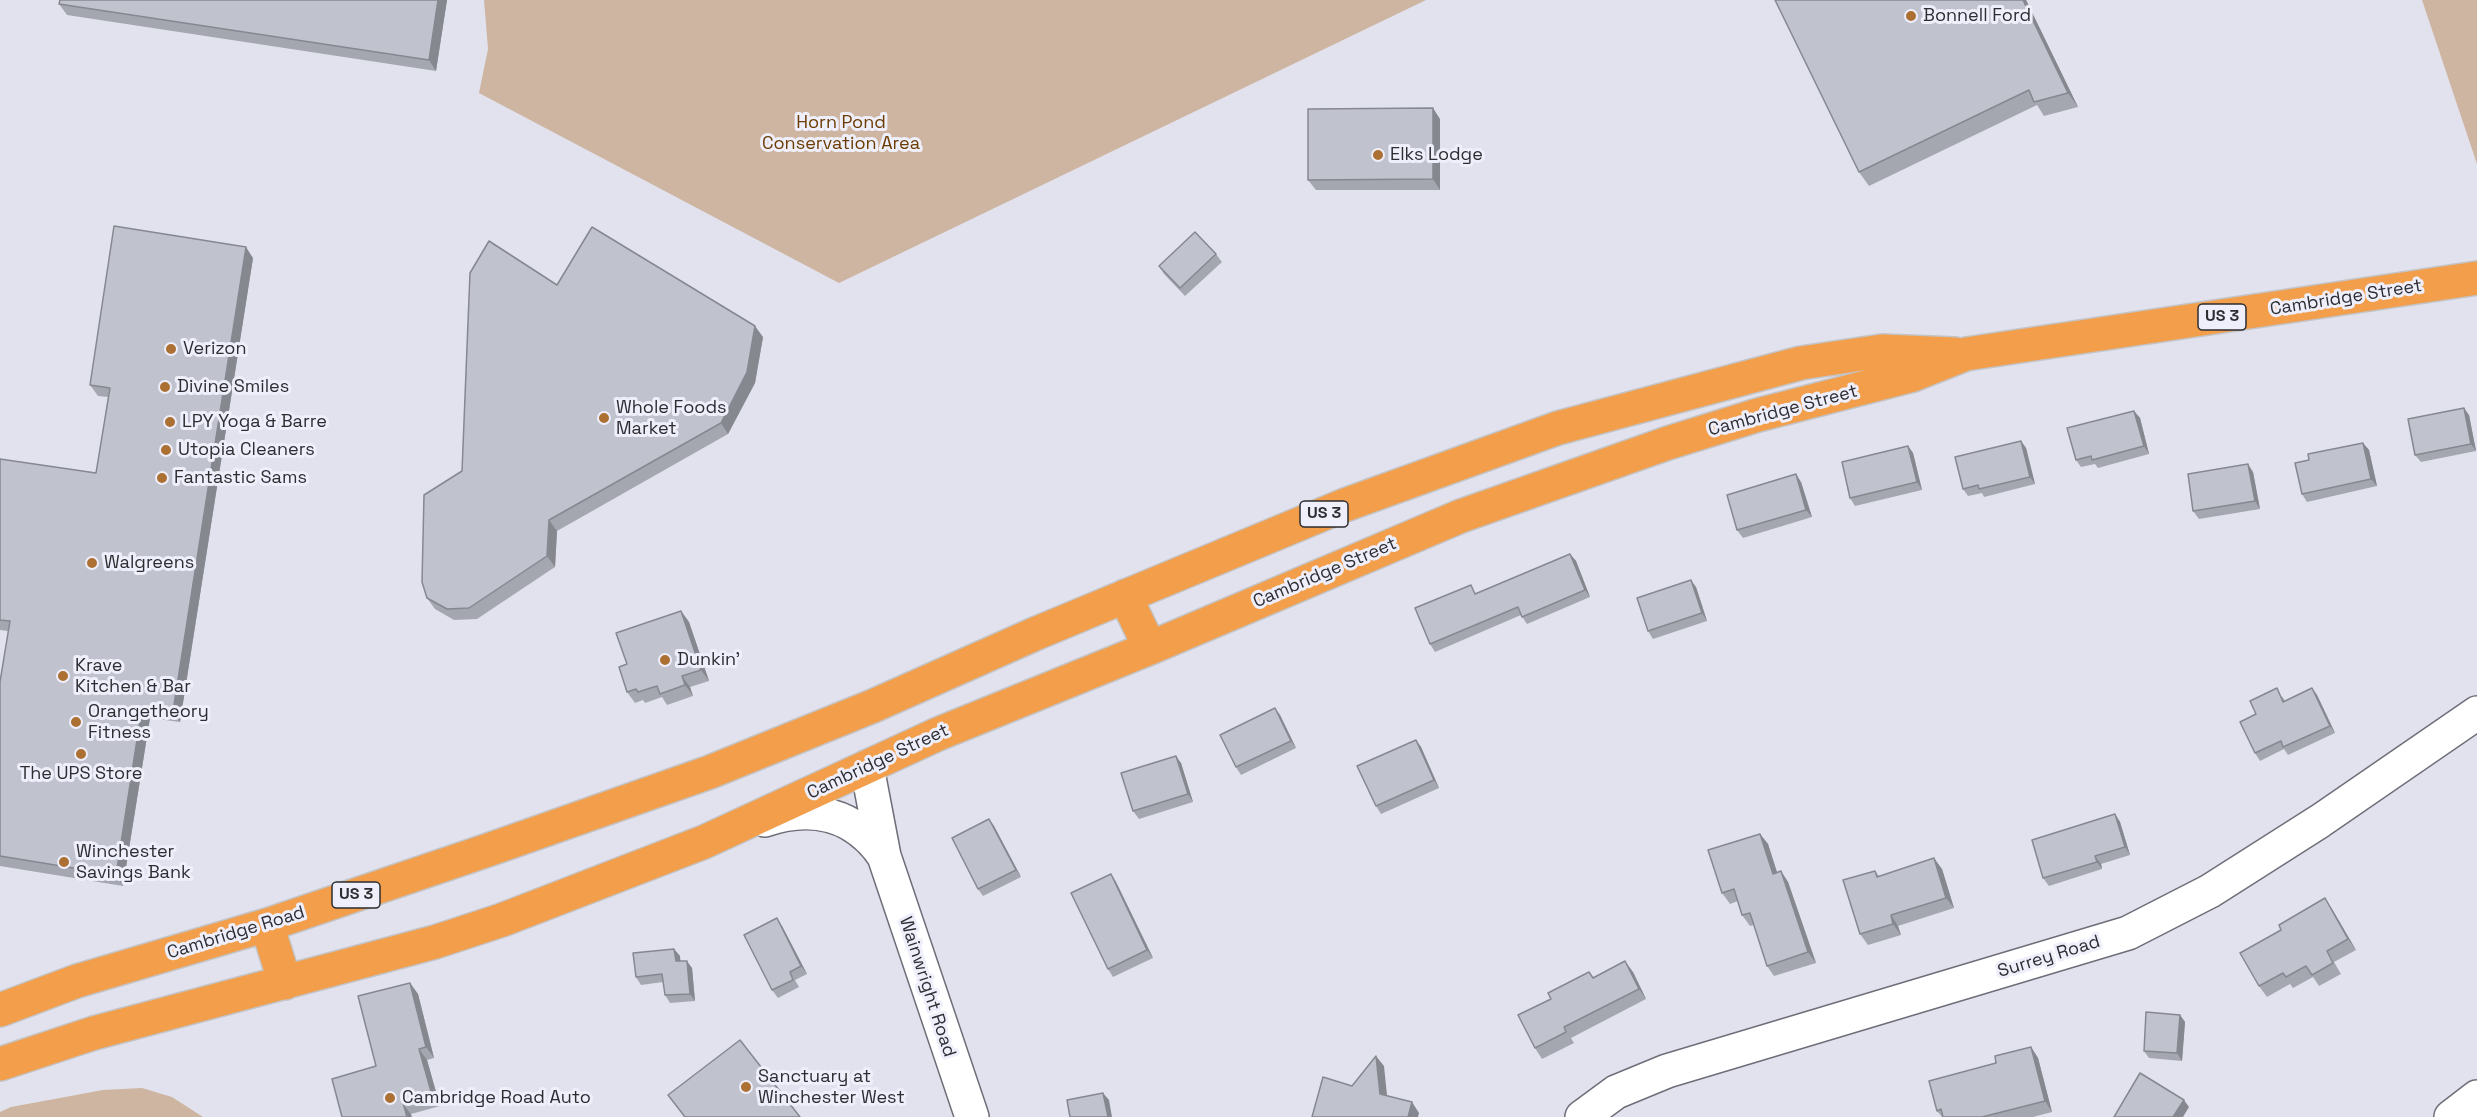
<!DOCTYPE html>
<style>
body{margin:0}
canvas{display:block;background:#e1e2ee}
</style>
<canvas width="2477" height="1117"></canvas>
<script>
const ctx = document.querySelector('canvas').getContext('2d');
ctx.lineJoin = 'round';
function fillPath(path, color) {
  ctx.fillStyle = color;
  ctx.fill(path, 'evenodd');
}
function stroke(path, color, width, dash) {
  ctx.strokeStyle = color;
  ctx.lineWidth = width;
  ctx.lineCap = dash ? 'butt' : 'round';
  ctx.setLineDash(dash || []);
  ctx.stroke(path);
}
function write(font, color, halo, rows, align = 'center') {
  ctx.font = font + ' "Space Grotesk",sans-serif';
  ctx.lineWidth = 6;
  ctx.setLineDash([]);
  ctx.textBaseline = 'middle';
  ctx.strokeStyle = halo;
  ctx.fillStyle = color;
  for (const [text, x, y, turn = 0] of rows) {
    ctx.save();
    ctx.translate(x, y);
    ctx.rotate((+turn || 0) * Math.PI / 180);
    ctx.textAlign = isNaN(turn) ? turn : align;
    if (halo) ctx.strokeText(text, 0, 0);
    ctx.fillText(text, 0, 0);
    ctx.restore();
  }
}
fillPath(new Path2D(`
 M 484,0 L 1426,0 L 839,283 L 479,93 L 488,49 Z
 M 2422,0 L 2477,0 L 2477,164 Z
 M 142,1088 L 172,1097 L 203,1117 L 0,1117 L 0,1112 L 11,1107 L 103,1090 Z`), '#cdb5a1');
const minor = new Path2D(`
 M 867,767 L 884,856 L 972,1117
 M 765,820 C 812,804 855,814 884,856
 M 1582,1117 L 1616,1092 L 1667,1071 L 2128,933 L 2210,891 L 2320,821 L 2477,713
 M 2451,1117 L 2477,1097`);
const highway = new Path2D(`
 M 1125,596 L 1150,648
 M 267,925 L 285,983
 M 0,1010 L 77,981 L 267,925 L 488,850 L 710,772 L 873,706 L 1037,633 L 1345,505 L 1558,428 L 1801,363 L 1882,351 L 1955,354
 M 0,1064 L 94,1033 L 435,942 L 502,920 L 704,842 L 938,734 L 1150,648 L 1461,516 L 1668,443 L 1758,415 L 1913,375 L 1966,354 L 2477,278`);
stroke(minor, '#6e6e79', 36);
stroke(highway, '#c4c4c6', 36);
stroke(minor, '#fff', 33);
stroke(highway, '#f29e4a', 33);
fillPath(new Path2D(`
 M 60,0 L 447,0 L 436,71 L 67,15 L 59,4 Z
 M 2026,0 L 2078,107 L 2044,116 L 2037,105 L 1869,186 L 1859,172 Z
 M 1440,119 L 1440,190 L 1316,190 L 1308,180 Z
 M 1216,254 L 1222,262 L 1185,296 L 1164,274 L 1159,266 Z
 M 253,258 L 180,722 L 150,718 L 123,886 L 0,866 L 0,682 L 8,631 L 0,630 L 0,459 L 96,473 L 108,397 L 98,396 L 90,385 Z
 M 763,337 L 755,383 L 728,434 L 557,531 L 555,567 L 477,619 L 454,620 L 435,609 L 427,598 L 462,471 Z
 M 2134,411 L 2140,418 L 2149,454 L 2098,468 L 2095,464 L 2081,467 L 2076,460 Z
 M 2469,415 L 2476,451 L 2421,462 L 2415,455 Z
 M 2021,441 L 2026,448 L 2035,484 L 1984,497 L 1982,493 L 1968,496 L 1963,489 Z
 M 2363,443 L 2369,450 L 2377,486 L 2307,502 L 2302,494 L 2309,460 Z
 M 1908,446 L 1913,453 L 1922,490 L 1855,506 L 1850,498 Z
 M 2253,472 L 2260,509 L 2199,519 L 2193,511 Z
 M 1801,482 L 1812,517 L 1743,538 L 1737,530 Z
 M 1570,554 L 1576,561 L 1590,597 L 1527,624 L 1521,615 L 1435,652 L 1430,644 L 1477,593 Z
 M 1696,587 L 1707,621 L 1653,639 L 1648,631 Z
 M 681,611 L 689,622 L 709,681 L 690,687 L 693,696 L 667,705 L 662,697 L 645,703 L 643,700 L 635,703 L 627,692 L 627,664 Z
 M 2312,688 L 2317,695 L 2335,733 L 2288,755 L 2284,749 L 2260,761 L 2255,753 L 2282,696 L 2285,701 Z
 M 1280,715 L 1296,748 L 1241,775 L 1236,767 Z
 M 1416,740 L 1421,747 L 1439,788 L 1381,814 L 1376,806 Z
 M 1181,763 L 1193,802 L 1139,819 L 1133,811 Z
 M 2115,814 L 2120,822 L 2130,855 L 2101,864 L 2102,869 L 2049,886 L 2043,878 Z
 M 989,819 L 994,826 L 1021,877 L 983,896 L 978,889 Z
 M 1760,834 L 1768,844 L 1777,872 L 1781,871 L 1788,882 L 1816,963 L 1774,976 L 1767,966 L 1754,925 L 1750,926 L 1742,915 L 1738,901 L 1730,904 L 1722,893 Z
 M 1942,869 L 1954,908 L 1898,926 L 1901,935 L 1868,945 L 1860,934 L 1875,871 L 1879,876 Z
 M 1111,874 L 1116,882 L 1153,958 L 1113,977 L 1108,969 Z
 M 2332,909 L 2356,950 L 2334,962 L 2341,974 L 2319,986 L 2313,977 L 2293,988 L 2290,984 L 2267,997 L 2259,986 Z
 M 782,926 L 807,974 L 795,980 L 799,987 L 778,998 L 772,990 Z
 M 674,949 L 680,956 L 680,961 L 692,968 L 695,1001 L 670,1003 L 665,995 L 663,982 L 641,985 L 636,977 Z
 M 1589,972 L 1593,977 L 1633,972 L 1646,999 L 1571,1038 L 1574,1043 L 1542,1059 L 1535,1048 L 1551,999 Z
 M 410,983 L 418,994 L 434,1058 L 427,1060 L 440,1106 L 411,1114 L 376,1066 Z
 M 2180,1015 L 2185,1022 L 2182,1061 L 2149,1058 L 2144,1051 Z
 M 2031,1047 L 2038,1058 L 2052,1112 L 2033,1117 L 1942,1117 L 1937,1111 L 1996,1063 Z`), '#a5a7b0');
fillPath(new Path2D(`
 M 438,0 L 447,0 L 436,71 L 429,60 Z
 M 2023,0 L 2026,0 L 2078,107 L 2068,93 Z
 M 1433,108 L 1440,119 L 1440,190 L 1433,179 Z
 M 246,247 L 253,258 L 180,722 L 173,711 Z
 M 755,326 L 763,337 L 755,383 L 728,434 L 721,423 Z
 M 2464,408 L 2469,415 L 2476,451 L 2471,444 Z
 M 2134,411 L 2140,418 L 2149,454 L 2144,446 Z
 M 2021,441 L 2026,448 L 2035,484 L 2030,477 Z
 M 2363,443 L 2369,450 L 2377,486 L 2371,479 Z
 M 1908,446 L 1913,453 L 1922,490 L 1917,482 Z
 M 2248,464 L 2253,472 L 2260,509 L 2255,501 Z
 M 1796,474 L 1801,482 L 1812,517 L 1806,510 Z
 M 549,520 L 557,531 L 555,567 L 547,556 Z
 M 1570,554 L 1576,561 L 1590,597 L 1585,590 Z
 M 1691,580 L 1696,587 L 1707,621 L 1702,613 Z
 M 681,611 L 689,622 L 709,681 L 701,670 Z
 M 682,676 L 690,687 L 693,696 L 685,685 Z
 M 2312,688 L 2317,695 L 2335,733 L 2330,726 Z
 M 142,707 L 150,718 L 123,886 L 116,875 Z
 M 1275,708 L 1280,715 L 1296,748 L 1291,741 Z
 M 1416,740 L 1421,747 L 1439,788 L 1434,780 Z
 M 1176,756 L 1181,763 L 1193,802 L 1188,794 Z
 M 2115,814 L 2120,822 L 2130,855 L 2125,847 Z
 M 989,819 L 994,826 L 1021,877 L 1016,870 Z
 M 1760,834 L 1768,844 L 1781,885 L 1773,874 Z
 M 2095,856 L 2101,864 L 2102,869 L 2097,862 Z
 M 1934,858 L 1942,869 L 1954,908 L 1946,898 Z
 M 1781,871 L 1788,882 L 1816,963 L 1808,952 Z
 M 1111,874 L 1116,882 L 1153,958 L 1147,950 Z
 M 2325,898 L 2332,909 L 2356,950 L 2348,939 Z
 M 1891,915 L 1898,926 L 1901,935 L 1893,924 Z
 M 777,918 L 782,926 L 807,974 L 801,966 Z
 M 674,949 L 680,956 L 681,968 L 676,961 Z
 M 687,961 L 692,968 L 695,1001 L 690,994 Z
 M 1625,961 L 1633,972 L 1646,999 L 1639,989 Z
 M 410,983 L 418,994 L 434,1058 L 426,1047 Z
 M 2180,1015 L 2185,1022 L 2182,1061 L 2177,1053 Z
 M 2031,1047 L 2038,1058 L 2052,1112 L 2045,1101 Z
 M 419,1049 L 427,1060 L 440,1106 L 432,1095 Z
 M 1376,1056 L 1384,1066 L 1388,1105 L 1380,1094 Z
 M 1103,1093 L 1109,1100 L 1112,1117 L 1108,1117 Z
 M 2184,1100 L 2189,1107 L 2183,1117 L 2173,1117 Z
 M 1412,1102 L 1419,1113 L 1418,1117 L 1408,1117 Z
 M 403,1103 L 411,1114 L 412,1117 L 407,1117 Z`), '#868890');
const building = new Path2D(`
 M 60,0 L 438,0 L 429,60 L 59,4 Z
 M 1775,0 L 2023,0 L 2068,93 L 2034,102 L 2029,90 L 1859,172 Z
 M 1433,108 L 1433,179 L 1308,180 L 1308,109 Z
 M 114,226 L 246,247 L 173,711 L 142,707 L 116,875 L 0,856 L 0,682 L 10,621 L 0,620 L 0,459 L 96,473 L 110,388 L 90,385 Z
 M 592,227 L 755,326 L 747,372 L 721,423 L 549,520 L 547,556 L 469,608 L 447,609 L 427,598 L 422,582 L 424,495 L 462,471 L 470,273 L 489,241 L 557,285 Z
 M 1195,232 L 1216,254 L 1180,288 L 1159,266 Z
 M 2464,408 L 2471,444 L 2415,455 L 2408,419 Z
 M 2134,411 L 2144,446 L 2092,460 L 2091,456 L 2076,460 L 2067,428 Z
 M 2021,441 L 2030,477 L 1979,489 L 1978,485 L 1963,489 L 1955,457 Z
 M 2363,443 L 2371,479 L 2302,494 L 2295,463 L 2309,460 L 2308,454 Z
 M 1908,446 L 1917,482 L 1850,498 L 1842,462 Z
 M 2248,464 L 2255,501 L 2193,511 L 2188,474 Z
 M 1796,474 L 1806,510 L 1737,530 L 1727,495 Z
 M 1570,554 L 1585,590 L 1522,617 L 1518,607 L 1430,644 L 1415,608 L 1471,585 L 1475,594 Z
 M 1691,580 L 1702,613 L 1648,631 L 1637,598 Z
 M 681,611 L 701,670 L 682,676 L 685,685 L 660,694 L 657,686 L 638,692 L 636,689 L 627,692 L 619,667 L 627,664 L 616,633 Z
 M 2277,688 L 2283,702 L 2312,688 L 2330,726 L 2283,747 L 2281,741 L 2255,753 L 2240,722 L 2256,714 L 2250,701 Z
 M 1275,708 L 1291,741 L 1236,767 L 1220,735 Z
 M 1416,740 L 1434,780 L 1376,806 L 1357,766 Z
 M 1176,756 L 1188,794 L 1133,811 L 1121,773 Z
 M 2115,814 L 2125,847 L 2095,856 L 2097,862 L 2043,878 L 2032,840 Z
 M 989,819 L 1016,870 L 978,889 L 952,838 Z
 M 1760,834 L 1773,874 L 1781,871 L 1808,952 L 1767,966 L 1750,913 L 1742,915 L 1734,889 L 1722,893 L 1708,850 Z
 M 1934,858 L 1946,898 L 1891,915 L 1893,924 L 1860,934 L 1843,880 L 1875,871 L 1877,877 Z
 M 1111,874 L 1147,950 L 1108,969 L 1071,893 Z
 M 2325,898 L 2348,939 L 2327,951 L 2333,963 L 2312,975 L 2306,966 L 2286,977 L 2283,973 L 2259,986 L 2240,953 L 2281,930 L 2279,925 Z
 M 777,918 L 801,966 L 790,972 L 793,980 L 772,990 L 744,935 Z
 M 674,949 L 676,961 L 687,961 L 690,994 L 665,995 L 662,974 L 636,977 L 633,953 Z
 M 1625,961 L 1639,989 L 1564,1027 L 1566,1032 L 1535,1048 L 1518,1015 L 1551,999 L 1548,993 L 1589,972 L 1593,978 Z
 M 410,983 L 426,1047 L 419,1049 L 432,1095 L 403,1103 L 407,1117 L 342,1117 L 332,1079 L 376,1066 L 358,996 Z
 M 2146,1012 L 2180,1015 L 2177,1053 L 2144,1051 Z
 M 740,1040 L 800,1117 L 685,1117 L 668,1095 Z
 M 2031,1047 L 2045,1101 L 1982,1117 L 1943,1117 L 1941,1109 L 1937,1111 L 1929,1081 L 1996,1063 L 1995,1056 Z
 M 1376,1056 L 1380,1094 L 1412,1102 L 1408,1117 L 1312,1117 L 1323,1077 L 1352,1086 Z
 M 2140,1073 L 2184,1100 L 2173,1117 L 2114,1117 Z
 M 1103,1093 L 1108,1117 L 1070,1117 L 1067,1100 Z`);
fillPath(building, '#c0c2cd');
stroke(building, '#868890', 1.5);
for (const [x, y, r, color] of [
 [1911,16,6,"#ac7033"],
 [1378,155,6,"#ac7033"],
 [171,349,6,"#ac7033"],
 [165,387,6,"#ac7033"],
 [604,418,6,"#ac7033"],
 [170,422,6,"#ac7033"],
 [166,450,6,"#ac7033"],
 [162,478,6,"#ac7033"],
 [92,563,6,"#ac7033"],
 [665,660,6,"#ac7033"],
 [63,676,6,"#ac7033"],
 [76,722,6,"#ac7033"],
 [81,754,6,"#ac7033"],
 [64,862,6,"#ac7033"],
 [746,1087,6,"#ac7033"],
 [390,1098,6,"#ac7033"]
]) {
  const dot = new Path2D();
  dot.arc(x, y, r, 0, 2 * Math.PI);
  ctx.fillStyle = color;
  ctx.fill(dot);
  stroke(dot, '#eeeffb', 2);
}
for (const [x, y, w] of [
 [2222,317,48],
 [1324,514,48],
 [356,895,48]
]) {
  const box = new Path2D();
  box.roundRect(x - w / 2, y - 13, w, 26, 4.5);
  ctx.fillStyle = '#eeeffb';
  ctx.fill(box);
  stroke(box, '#2d2d32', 1.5);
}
write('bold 16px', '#2d2d32', null, [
 ["US 3",2222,317],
 ["US 3",1324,514],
 ["US 3",356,895]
]);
write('18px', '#2d2d32', '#eeeffb', [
 ["Bonnell Ford",1923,16],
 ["Elks Lodge",1390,155],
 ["Verizon",183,349],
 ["Divine Smiles",177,387],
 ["Whole Foods",616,408],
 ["Market",616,429],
 ["LPY Yoga & Barre",182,422],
 ["Utopia Cleaners",178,450],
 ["Fantastic Sams",174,478],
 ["Walgreens",104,563],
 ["Dunkin'",677,660],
 ["Krave",75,666],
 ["Kitchen & Bar",75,687],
 ["Orangetheory",88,712],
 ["Fitness",88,733],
 ["The UPS Store",81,774,"center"],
 ["Winchester",76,852],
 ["Savings Bank",76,873],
 ["Sanctuary at",758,1077],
 ["Winchester West",758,1098],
 ["Cambridge Road Auto",402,1098]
], 'left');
write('18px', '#6c3c00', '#eeeffb', [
 ["Horn Pond",841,123],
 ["Conservation Area",841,144]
]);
write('18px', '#2d2d32', '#eeeffb', [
 ["Cambridge Street",2346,298,-9],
 ["Cambridge Street",1783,411,-15],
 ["Cambridge Street",1325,573,-23],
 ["Cambridge Street",878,762,-25],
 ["Cambridge Road",236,933,-17],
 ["Surrey Road",2049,957,-17],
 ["Wainwright Road",927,987,72]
]);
</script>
